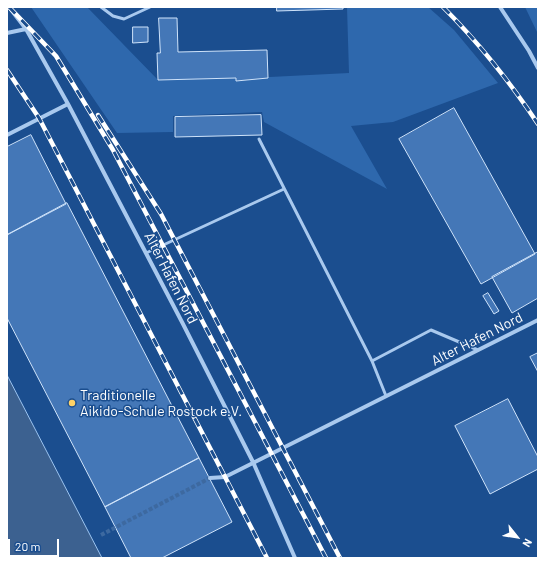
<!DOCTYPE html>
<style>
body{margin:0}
#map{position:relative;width:545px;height:565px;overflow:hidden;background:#1b4e8f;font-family:Barlow,sans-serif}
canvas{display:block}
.frame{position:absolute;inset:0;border:8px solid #fff;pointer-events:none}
.north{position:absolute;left:497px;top:517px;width:40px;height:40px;-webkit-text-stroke:3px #1b4e8f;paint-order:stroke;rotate:120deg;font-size:11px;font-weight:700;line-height:16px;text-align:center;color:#fff}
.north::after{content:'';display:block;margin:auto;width:14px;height:18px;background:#fff;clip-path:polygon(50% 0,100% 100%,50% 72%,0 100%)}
.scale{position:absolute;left:8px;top:539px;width:51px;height:18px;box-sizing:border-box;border:2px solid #fff;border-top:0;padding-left:5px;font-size:12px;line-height:14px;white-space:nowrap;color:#fff;-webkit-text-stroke:3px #1b4e8f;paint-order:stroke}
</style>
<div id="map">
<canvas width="545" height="565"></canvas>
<div class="frame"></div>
<div class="north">N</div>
<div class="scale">20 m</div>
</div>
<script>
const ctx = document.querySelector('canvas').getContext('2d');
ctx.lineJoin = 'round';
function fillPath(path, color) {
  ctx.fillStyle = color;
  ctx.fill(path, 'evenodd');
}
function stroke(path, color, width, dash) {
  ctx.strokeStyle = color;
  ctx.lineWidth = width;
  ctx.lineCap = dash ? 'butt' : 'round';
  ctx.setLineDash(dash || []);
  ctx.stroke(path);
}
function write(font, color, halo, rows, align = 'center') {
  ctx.font = font + ' Barlow,sans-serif';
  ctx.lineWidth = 3;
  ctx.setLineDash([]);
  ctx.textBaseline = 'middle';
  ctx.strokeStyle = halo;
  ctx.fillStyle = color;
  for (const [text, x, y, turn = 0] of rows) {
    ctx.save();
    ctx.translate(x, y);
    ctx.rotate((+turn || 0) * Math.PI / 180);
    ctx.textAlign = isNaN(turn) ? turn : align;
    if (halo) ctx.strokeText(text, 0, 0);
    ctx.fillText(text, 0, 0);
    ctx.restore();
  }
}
fillPath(new Path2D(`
 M 31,7 L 87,7 L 158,80 L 236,78 L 236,81 L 250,80 L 250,78 L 349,73 L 347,7 L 428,7 L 454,30 L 498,83 L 393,122 L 351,126 L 387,189 L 264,122 L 262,112 L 173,116 L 173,132 L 117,133 Z
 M 525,7 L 538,7 L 538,34 Z`), '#2e68ad');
const water = new Path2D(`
 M 7,375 L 102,558 L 7,558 Z`);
fillPath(water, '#3c6190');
stroke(water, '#9cc4f0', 1);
const building = new Path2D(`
 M 277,7 L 343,7 L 343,9 L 277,11 Z
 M 159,18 L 177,18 L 178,52 L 267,50 L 268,78 L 236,81 L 236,78 L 158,80 L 157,53 L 160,53 Z
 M 133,27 L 148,27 L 148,42 L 133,43 Z
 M 454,108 L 535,254 L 481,284 L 399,139 Z
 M 261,115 L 262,135 L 175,137 L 175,117 Z
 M 31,135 L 66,204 L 7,235 L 7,147 Z
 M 67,203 L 199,458 L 105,507 L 7,318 L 7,235 Z
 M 538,252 L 538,298 L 512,313 L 492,277 Z
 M 488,293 L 499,311 L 494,314 L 483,296 Z
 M 538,353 L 538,372 L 530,357 Z
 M 508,399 L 538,457 L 538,469 L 490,494 L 455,426 Z
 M 199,458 L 232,522 L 162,558 L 131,558 L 105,507 Z`);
fillPath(building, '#4477b7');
stroke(building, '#cfe3fa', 1);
stroke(new Path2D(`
 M 101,535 L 210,478`), '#3d69a0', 4, [4, 2]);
stroke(new Path2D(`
 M 101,7 L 113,16 L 124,19 L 150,7
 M 259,139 L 372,361
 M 146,253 L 284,189
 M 386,396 L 372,361 L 431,330 L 478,350`), '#a9c9ee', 3);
stroke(new Path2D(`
 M 9,7 L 26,29 L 68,104 L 183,324 L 253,462 L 295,558
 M 500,7 L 529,51 L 538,68
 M 7,33 L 26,29
 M 7,135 L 68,104
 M 210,478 L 225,477 L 538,320`), '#a9c9ee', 4);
const rail = new Path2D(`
 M 9,7 L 56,56 L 113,150 L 326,558
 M 443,7 C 479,43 510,82 538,124
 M 7,70 L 39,118 L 267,558
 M 98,115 L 161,214 L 340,558`);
stroke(rail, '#fff', 4.5);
stroke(rail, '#1b4e8f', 3, [9]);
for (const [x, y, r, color] of [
 [72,403,4,"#ffd266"]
]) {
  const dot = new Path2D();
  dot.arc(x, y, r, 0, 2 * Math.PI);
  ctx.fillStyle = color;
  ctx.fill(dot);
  stroke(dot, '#1b4e8f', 1.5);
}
write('14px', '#fff', '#1b4e8f', [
 ["Alter Hafen Nord",171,278,63],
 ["Alter Hafen Nord",477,339,-27]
]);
write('14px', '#fff', '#1b4e8f', [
 ["Traditionelle",80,395],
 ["Aikido-Schule Rostock e.V.",80,411]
], 'left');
</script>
